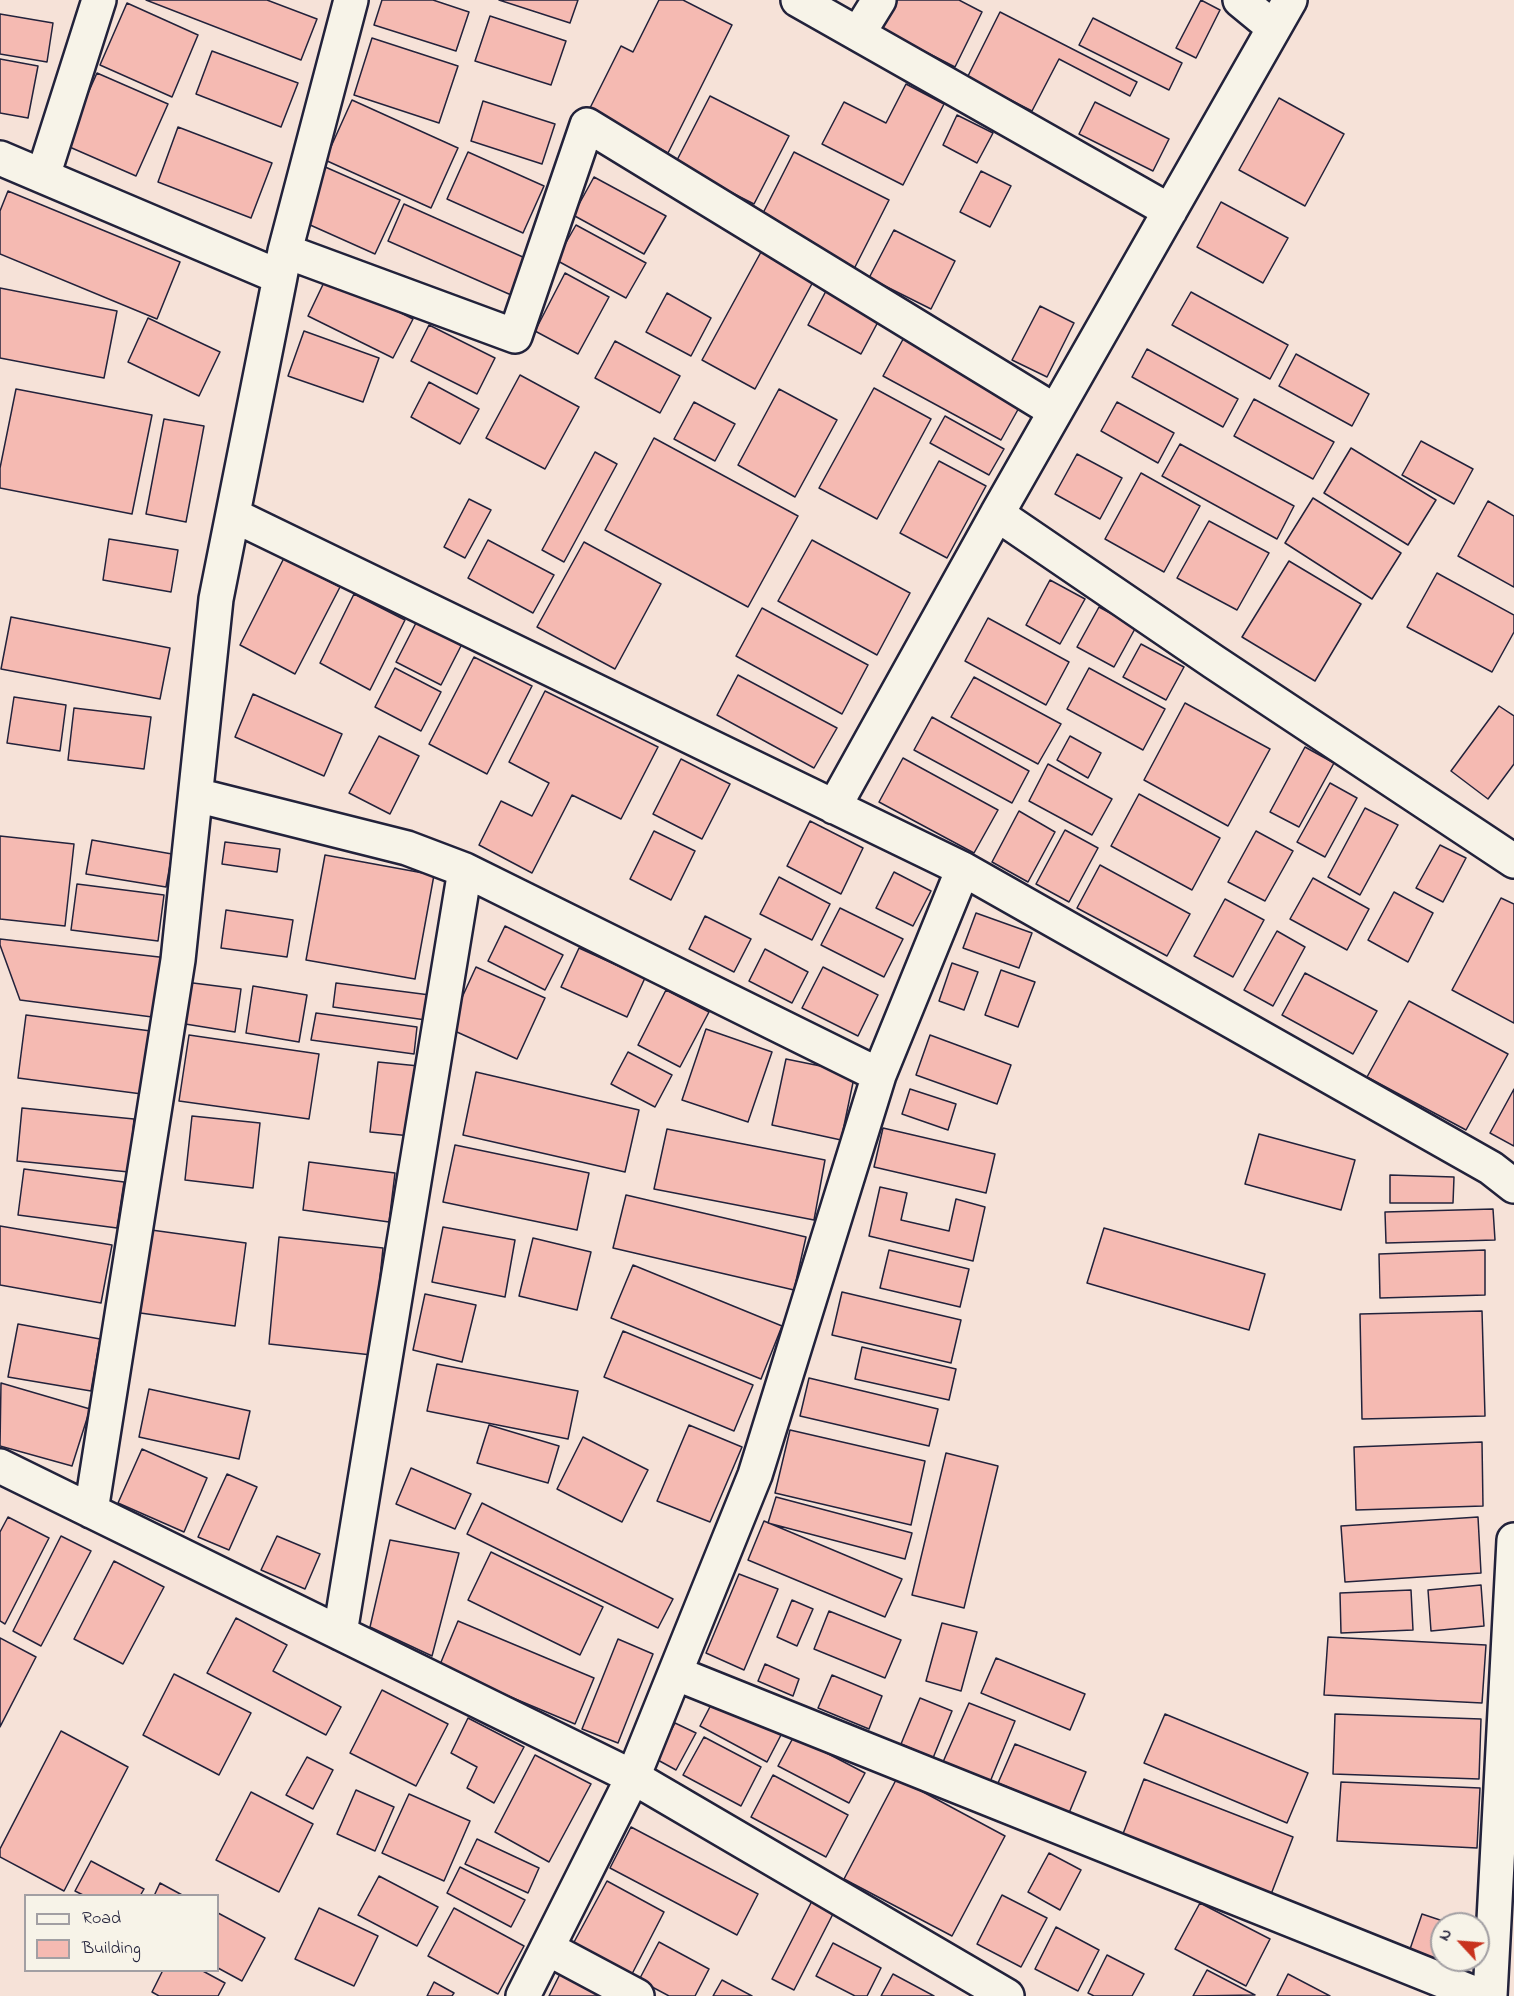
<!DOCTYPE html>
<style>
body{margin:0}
#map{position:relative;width:1514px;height:1996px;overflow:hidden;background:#f6e2d8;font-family:"Indie Flower",sans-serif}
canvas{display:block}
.legend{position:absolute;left:24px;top:1894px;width:195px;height:78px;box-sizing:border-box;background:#f7f3e8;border:2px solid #a29fa3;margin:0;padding:8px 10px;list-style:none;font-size:18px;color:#22223b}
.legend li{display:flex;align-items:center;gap:12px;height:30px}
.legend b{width:30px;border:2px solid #a29fa3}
.north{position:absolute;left:1430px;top:1912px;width:60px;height:60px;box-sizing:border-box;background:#f7f3e8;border:2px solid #a29fa3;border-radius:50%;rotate:296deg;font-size:16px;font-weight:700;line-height:24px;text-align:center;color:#22223b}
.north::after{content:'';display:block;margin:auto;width:21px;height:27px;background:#c8321e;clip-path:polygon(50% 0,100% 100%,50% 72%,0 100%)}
</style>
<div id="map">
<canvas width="1514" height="1996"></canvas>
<ul class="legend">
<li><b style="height:8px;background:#f7f3e8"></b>Road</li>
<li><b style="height:16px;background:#f5bab2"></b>Building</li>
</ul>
<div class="north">N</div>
</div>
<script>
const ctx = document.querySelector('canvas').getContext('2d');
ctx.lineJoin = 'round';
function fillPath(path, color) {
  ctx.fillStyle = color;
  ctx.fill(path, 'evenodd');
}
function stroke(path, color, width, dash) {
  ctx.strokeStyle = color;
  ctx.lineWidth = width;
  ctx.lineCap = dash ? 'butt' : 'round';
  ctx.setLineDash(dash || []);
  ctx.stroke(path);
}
const building = new Path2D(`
 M 146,0 L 267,0 L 317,19 L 301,60 Z
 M 382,0 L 433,0 L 469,12 L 456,51 L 374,25 Z
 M 499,0 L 578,0 L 570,23 Z
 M 659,0 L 683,0 L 732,25 L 668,153 L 588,112 L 621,46 L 633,52 Z
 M 886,0 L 959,0 L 982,12 L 955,67 L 873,25 Z
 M 1201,0 L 1220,10 L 1196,58 L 1176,48 Z
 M 127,3 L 198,35 L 172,97 L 100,65 Z
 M 1000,12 L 1137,82 L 1130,96 L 1059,59 L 1032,111 L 967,78 Z
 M 0,14 L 53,23 L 47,62 L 0,54 Z
 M 490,16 L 566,41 L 551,85 L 475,61 Z
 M 1093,18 L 1182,63 L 1169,90 L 1079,45 Z
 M 372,38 L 458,66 L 439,123 L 354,95 Z
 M 212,51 L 298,83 L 281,127 L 196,94 Z
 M 0,59 L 38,66 L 28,118 L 0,113 Z
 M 97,73 L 168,104 L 136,176 L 65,145 Z
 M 906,84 L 944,104 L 903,185 L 822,144 L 844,102 L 886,123 Z
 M 710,96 L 789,136 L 754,204 L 675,164 Z
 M 1279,98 L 1344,134 L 1305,206 L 1239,170 Z
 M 352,100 L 458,148 L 431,208 L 325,160 Z
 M 483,101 L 555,124 L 542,164 L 471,141 Z
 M 1095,102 L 1169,139 L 1153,171 L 1079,134 Z
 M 957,115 L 993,133 L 977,163 L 943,145 Z
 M 178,127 L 272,163 L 251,218 L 158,182 Z
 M 468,152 L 544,186 L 523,233 L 447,199 Z
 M 794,152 L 889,200 L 854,269 L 759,221 Z
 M 323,166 L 400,200 L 375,254 L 299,220 Z
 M 981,171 L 1011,186 L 990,227 L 960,212 Z
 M 594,177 L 666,216 L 644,254 L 573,215 Z
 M 8,191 L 180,262 L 157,319 L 0,254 L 0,211 Z
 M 1221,202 L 1288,238 L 1263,283 L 1197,247 Z
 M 404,204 L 534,262 L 518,298 L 388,241 Z
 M 576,225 L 646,263 L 626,298 L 556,260 Z
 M 894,230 L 955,261 L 931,309 L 869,278 Z
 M 761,252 L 814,280 L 755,389 L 702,360 Z
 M 565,273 L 609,297 L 578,354 L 535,331 Z
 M 327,276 L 413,319 L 393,358 L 308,316 Z
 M 0,288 L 117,311 L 104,378 L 0,358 Z
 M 826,291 L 879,320 L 861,354 L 808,325 Z
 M 1191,292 L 1288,345 L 1270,379 L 1172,325 Z
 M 667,293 L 711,318 L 691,356 L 646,332 Z
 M 1040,306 L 1074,323 L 1047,377 L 1012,360 Z
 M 148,318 L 220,352 L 199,396 L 128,362 Z
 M 429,325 L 495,358 L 477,394 L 411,361 Z
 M 304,331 L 379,358 L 363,402 L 288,376 Z
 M 907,332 L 1025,397 L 1001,440 L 883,376 Z
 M 615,341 L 680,376 L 660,413 L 595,378 Z
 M 1147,349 L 1238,399 L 1223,427 L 1132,377 Z
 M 1296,354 L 1369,394 L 1352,426 L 1279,386 Z
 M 520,375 L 579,407 L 545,469 L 486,438 Z
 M 429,382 L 479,409 L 460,444 L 411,417 Z
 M 874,388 L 931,419 L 877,519 L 819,488 Z
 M 16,389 L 152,415 L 132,514 L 0,488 L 0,468 Z
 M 779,389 L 837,420 L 795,497 L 738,465 Z
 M 1254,399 L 1334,442 L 1313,479 L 1234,436 Z
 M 694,402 L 735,424 L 715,461 L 674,439 Z
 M 1117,402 L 1174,433 L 1158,463 L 1101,431 Z
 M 945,416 L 1004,449 L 989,475 L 930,443 Z
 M 164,419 L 204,426 L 186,522 L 146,514 Z
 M 654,438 L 798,516 L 748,607 L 605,530 Z
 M 1421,441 L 1473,469 L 1454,504 L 1402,475 Z
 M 1180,444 L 1294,506 L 1277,539 L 1162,476 Z
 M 1351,448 L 1436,500 L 1408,545 L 1324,493 Z
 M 595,452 L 617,464 L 564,562 L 542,550 Z
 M 1077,454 L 1122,478 L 1100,519 L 1055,494 Z
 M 939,461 L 986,486 L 947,558 L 900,533 Z
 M 1141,473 L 1200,506 L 1164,572 L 1105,539 Z
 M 1313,498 L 1401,553 L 1372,599 L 1285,543 Z
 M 469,499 L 491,510 L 465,558 L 444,547 Z
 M 1488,501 L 1514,516 L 1514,587 L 1458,556 Z
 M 1209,521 L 1269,553 L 1237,610 L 1177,578 Z
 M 109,539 L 178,550 L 171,592 L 103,580 Z
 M 488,540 L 554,575 L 533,613 L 468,578 Z
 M 812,540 L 910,593 L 877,655 L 778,601 Z
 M 584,542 L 661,584 L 615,669 L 537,627 Z
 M 284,558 L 340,587 L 295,674 L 240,645 Z
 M 1289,561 L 1361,604 L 1315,681 L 1242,637 Z
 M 1437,573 L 1514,615 L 1514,632 L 1492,672 L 1407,627 Z
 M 1050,580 L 1085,599 L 1060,644 L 1026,625 Z
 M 354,594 L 405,620 L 370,690 L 320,663 Z
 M 1099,607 L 1136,627 L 1114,667 L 1077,647 Z
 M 762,608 L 868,665 L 842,714 L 736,656 Z
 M 11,617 L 170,648 L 160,699 L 1,669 Z
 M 988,618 L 1069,662 L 1046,705 L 965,661 Z
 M 417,621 L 462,644 L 441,685 L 396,662 Z
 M 1141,644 L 1184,667 L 1166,700 L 1123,677 Z
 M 474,657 L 532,686 L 487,774 L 429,744 Z
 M 395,668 L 441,692 L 421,731 L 375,707 Z
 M 1089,668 L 1165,709 L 1143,750 L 1067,709 Z
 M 738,675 L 837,728 L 814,768 L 717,715 Z
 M 974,677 L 1061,724 L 1038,764 L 951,717 Z
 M 545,691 L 658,747 L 621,819 L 572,795 L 532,873 L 479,845 L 501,801 L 532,816 L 549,783 L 509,762 Z
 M 253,694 L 342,734 L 324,776 L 235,737 Z
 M 14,697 L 66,705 L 60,751 L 7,743 Z
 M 1185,703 L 1270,749 L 1228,826 L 1144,780 Z
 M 1499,706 L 1514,716 L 1514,764 L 1488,799 L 1451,771 Z
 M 74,708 L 151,717 L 144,769 L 68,760 Z
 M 932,717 L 1029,771 L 1012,803 L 914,750 Z
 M 379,736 L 419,756 L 390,814 L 349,793 Z
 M 1070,736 L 1101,753 L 1088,778 L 1057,760 Z
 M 1305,747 L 1334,763 L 1299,827 L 1270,812 Z
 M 903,758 L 998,810 L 974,853 L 879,802 Z
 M 681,759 L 730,784 L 702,839 L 653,814 Z
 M 1048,764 L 1112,799 L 1092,835 L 1029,801 Z
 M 1330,783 L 1357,798 L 1325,857 L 1297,842 Z
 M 1139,794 L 1220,838 L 1192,890 L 1111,846 Z
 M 1365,808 L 1398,825 L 1360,895 L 1328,877 Z
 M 1019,811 L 1055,832 L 1028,882 L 992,862 Z
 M 810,821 L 863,848 L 841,894 L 787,866 Z
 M 1065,830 L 1098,848 L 1069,902 L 1036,884 Z
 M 654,831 L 695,851 L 671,900 L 630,879 Z
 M 1256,831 L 1293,851 L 1265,901 L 1228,882 Z
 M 0,836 L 74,844 L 65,926 L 0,919 Z
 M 92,840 L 172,854 L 166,887 L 86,874 Z
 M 225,842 L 280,849 L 277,872 L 222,864 Z
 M 1440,845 L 1466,858 L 1443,902 L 1416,888 Z
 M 325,855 L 434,875 L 415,979 L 306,960 Z
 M 1100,865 L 1190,914 L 1167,956 L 1077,908 Z
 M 894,872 L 931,891 L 913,926 L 876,908 Z
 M 779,877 L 830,904 L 812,940 L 760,914 Z
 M 1313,878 L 1369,909 L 1347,950 L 1290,919 Z
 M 77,884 L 164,895 L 158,941 L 71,930 Z
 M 1394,892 L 1433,913 L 1408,962 L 1368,940 Z
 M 1501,898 L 1514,904 L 1514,1023 L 1452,990 Z
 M 1225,899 L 1264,920 L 1233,977 L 1194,956 Z
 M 840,908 L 903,939 L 884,977 L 821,945 Z
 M 226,910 L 293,920 L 287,957 L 221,948 Z
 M 976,913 L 1032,933 L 1019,968 L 963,948 Z
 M 705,916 L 751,939 L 734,972 L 689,949 Z
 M 505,926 L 563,955 L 545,990 L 488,961 Z
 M 1277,931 L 1305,947 L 1273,1006 L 1244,990 Z
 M 0,939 L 168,958 L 160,1018 L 20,1000 L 0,945 Z
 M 579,948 L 645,978 L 627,1017 L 561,987 Z
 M 765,949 L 808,972 L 792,1003 L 749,981 Z
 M 952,963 L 978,972 L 964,1010 L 939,1001 Z
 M 476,967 L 545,998 L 517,1059 L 448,1028 Z
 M 823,967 L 878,995 L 858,1036 L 802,1008 Z
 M 1001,970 L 1035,982 L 1018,1027 L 985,1015 Z
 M 1305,973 L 1377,1011 L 1353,1054 L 1282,1015 Z
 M 185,982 L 241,989 L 235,1032 L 179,1023 Z
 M 336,983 L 430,995 L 426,1020 L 333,1007 Z
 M 253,986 L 307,995 L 299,1042 L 246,1033 Z
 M 666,990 L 709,1012 L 680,1067 L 638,1045 Z
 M 1409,1001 L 1508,1054 L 1466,1130 L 1367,1077 Z
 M 316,1013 L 417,1027 L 414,1054 L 311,1040 Z
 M 26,1015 L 151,1031 L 142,1094 L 18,1078 Z
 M 706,1029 L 772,1052 L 748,1122 L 682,1100 Z
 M 189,1035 L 319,1054 L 309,1119 L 179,1101 Z
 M 930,1035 L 1011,1065 L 997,1104 L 916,1075 Z
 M 628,1052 L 672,1075 L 655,1107 L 611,1084 Z
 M 786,1059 L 855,1073 L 841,1140 L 772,1125 Z
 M 378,1062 L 419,1066 L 411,1136 L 370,1132 Z
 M 476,1072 L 639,1110 L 625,1172 L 463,1135 Z
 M 910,1089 L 956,1104 L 948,1130 L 902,1114 Z
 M 1514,1089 L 1514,1146 L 1490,1133 Z
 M 22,1108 L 134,1119 L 129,1172 L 17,1161 Z
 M 192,1116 L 260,1123 L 253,1188 L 185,1180 Z
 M 883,1128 L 995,1154 L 986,1193 L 874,1167 Z
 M 667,1129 L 825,1160 L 814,1220 L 654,1189 Z
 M 1259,1134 L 1355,1160 L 1341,1210 L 1245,1184 Z
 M 455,1145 L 589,1173 L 577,1230 L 443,1202 Z
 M 309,1162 L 395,1173 L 389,1222 L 303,1210 Z
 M 24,1169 L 124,1182 L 117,1228 L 18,1215 Z
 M 1390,1175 L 1454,1177 L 1453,1203 L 1390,1203 Z
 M 880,1187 L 907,1193 L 901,1220 L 949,1231 L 956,1199 L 985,1207 L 973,1261 L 869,1236 Z
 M 626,1195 L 806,1237 L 794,1290 L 613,1248 Z
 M 1493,1209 L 1495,1240 L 1386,1243 L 1385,1212 Z
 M 0,1226 L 112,1245 L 101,1303 L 0,1285 Z
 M 443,1227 L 515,1240 L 505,1297 L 432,1282 Z
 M 1104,1228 L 1265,1274 L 1249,1330 L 1087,1283 Z
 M 144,1229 L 246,1243 L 235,1326 L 133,1312 Z
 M 279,1237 L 383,1248 L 372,1355 L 269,1344 Z
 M 533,1238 L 591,1252 L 577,1310 L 519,1296 Z
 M 889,1250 L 969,1269 L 960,1307 L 880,1288 Z
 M 1485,1250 L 1485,1295 L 1380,1298 L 1379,1254 Z
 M 633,1265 L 782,1326 L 761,1379 L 611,1318 Z
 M 842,1292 L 961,1320 L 951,1363 L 832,1335 Z
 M 425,1294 L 476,1305 L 462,1362 L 413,1350 Z
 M 1482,1311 L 1485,1416 L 1362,1419 L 1360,1314 Z
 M 18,1324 L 100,1339 L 91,1391 L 8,1377 Z
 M 623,1331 L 753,1385 L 734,1431 L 604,1377 Z
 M 862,1347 L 956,1369 L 949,1400 L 855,1379 Z
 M 437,1364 L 578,1391 L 568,1439 L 427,1411 Z
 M 809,1378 L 938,1409 L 929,1446 L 800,1416 Z
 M 1,1383 L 90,1409 L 72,1466 L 0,1446 Z
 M 149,1389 L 250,1411 L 239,1459 L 139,1437 Z
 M 489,1425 L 559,1446 L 548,1483 L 477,1463 Z
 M 689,1425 L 742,1447 L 710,1522 L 657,1501 Z
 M 790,1430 L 925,1461 L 911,1525 L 775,1493 Z
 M 583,1437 L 648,1470 L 622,1522 L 557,1489 Z
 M 1482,1442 L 1483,1506 L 1356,1510 L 1354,1447 Z
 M 142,1449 L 207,1478 L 184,1532 L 118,1503 Z
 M 946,1453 L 998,1466 L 964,1608 L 912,1595 Z
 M 411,1468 L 471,1494 L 455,1529 L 396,1504 Z
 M 227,1474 L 257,1487 L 229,1550 L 198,1537 Z
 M 776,1497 L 912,1533 L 905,1559 L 768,1523 Z
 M 482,1503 L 673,1599 L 658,1628 L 467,1534 Z
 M 8,1517 L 49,1538 L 5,1624 L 0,1621 L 0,1532 Z
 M 1478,1517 L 1481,1573 L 1345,1582 L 1341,1526 Z
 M 764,1521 L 902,1579 L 885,1617 L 748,1560 Z
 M 61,1536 L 91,1551 L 41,1646 L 13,1631 Z
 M 277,1536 L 320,1554 L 305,1589 L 261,1570 Z
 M 390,1540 L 459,1553 L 432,1656 L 370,1627 Z
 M 491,1552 L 603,1607 L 580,1655 L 468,1600 Z
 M 114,1561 L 164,1587 L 123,1664 L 74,1639 Z
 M 739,1574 L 778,1589 L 744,1670 L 706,1653 Z
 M 1481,1585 L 1484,1626 L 1431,1631 L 1428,1590 Z
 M 1411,1590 L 1413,1630 L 1341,1633 L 1340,1593 Z
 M 792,1600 L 813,1609 L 797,1646 L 777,1637 Z
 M 829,1611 L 901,1640 L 885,1678 L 814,1649 Z
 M 236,1618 L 287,1645 L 273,1671 L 341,1707 L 326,1735 L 207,1673 Z
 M 458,1621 L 594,1678 L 575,1724 L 439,1667 Z
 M 942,1623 L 977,1632 L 961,1691 L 926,1681 Z
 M 1328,1637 L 1486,1645 L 1482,1703 L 1324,1695 Z
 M 0,1638 L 36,1657 L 0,1727 Z
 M 618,1639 L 653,1654 L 618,1743 L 582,1729 Z
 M 996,1658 L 1085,1694 L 1070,1730 L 981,1693 Z
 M 765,1664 L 799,1679 L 793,1696 L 758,1681 Z
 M 174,1674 L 251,1713 L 219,1775 L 143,1735 Z
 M 832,1675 L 882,1696 L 869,1729 L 818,1708 Z
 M 382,1690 L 448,1724 L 416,1786 L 350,1753 Z
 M 920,1698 L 952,1711 L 933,1758 L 901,1744 Z
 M 714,1699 L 781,1735 L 767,1762 L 700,1726 Z
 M 969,1703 L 1015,1721 L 990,1782 L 943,1762 Z
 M 1165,1714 L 1308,1773 L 1287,1823 L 1144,1763 Z
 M 1335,1714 L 1481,1719 L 1479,1779 L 1333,1774 Z
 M 468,1718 L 524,1747 L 494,1803 L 467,1788 L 477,1767 L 451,1753 Z
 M 675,1723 L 696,1733 L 676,1770 L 656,1759 Z
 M 61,1731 L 128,1767 L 64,1891 L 0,1857 L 0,1849 Z
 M 794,1736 L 865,1773 L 849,1803 L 778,1766 Z
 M 704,1737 L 761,1767 L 741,1806 L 683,1775 Z
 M 1015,1744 L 1086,1772 L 1069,1813 L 998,1783 Z
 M 535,1755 L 591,1784 L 549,1862 L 495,1832 Z
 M 307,1757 L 333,1770 L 313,1809 L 286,1795 Z
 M 773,1775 L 848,1815 L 826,1857 L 751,1817 Z
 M 897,1778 L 1005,1836 L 952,1936 L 844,1879 Z
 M 1144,1779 L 1293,1837 L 1270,1897 L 1121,1839 Z
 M 1341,1782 L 1480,1788 L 1477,1848 L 1337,1841 Z
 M 356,1790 L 394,1807 L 375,1851 L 337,1834 Z
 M 251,1792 L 313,1824 L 279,1892 L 216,1860 Z
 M 409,1794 L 470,1821 L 444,1881 L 382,1853 Z
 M 631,1827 L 758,1894 L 737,1935 L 610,1868 Z
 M 477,1839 L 539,1868 L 528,1893 L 465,1864 Z
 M 1049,1853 L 1081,1870 L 1060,1910 L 1028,1892 Z
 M 91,1861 L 144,1889 L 140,1896 L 85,1896 L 75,1891 Z
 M 460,1867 L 525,1900 L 511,1927 L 447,1893 Z
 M 379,1876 L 438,1907 L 417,1946 L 358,1915 Z
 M 607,1881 L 664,1912 L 632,1974 L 573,1944 Z
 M 160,1883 L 184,1896 L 154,1896 Z
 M 1002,1895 L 1047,1918 L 1021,1967 L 977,1944 Z
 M 813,1899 L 835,1910 L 794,1990 L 772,1979 Z
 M 1200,1903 L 1270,1939 L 1246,1986 L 1175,1949 Z
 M 319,1908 L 378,1936 L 354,1986 L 295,1959 Z
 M 454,1908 L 524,1946 L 498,1994 L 428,1956 Z
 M 218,1913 L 265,1938 L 242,1981 L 218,1968 Z
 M 1422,1914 L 1452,1924 L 1442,1924 L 1442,1960 L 1467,1960 L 1462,1973 L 1408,1955 Z
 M 1056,1927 L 1099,1950 L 1078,1991 L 1035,1969 Z
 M 659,1942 L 709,1969 L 695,1996 L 669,1996 L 639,1980 Z
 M 833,1943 L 881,1968 L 867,1996 L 855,1996 L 816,1976 Z
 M 1107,1955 L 1144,1974 L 1132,1996 L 1094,1996 L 1088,1993 Z
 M 163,1970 L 201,1970 L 225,1983 L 218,1996 L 159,1996 L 152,1992 Z
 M 1207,1970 L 1255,1995 L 1193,1996 Z
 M 561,1972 L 609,1996 L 549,1996 Z
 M 893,1974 L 934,1996 L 881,1996 Z
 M 1288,1974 L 1330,1996 L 1277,1996 Z
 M 722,1980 L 752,1996 L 713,1996 Z
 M 434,1982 L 454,1993 L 452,1996 L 427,1996 Z`);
fillPath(building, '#f5bab2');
stroke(building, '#22223b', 1.5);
const minor = new Path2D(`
 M 798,0 L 1170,211
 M 1240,0 L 1274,28
 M 858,34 L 879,0
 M 0,158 L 280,277 L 216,599 L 178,960 L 91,1511
 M 43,176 L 99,0
 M 285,251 L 351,0
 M 280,277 L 285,251 L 515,336 L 587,125 L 1055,411
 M 997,514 L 1290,0
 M 233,515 L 963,869 L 1491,1168 L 1514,1186
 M 196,795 L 407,848 L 465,870
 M 834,807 L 997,514 L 1214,662 L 1514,861
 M 879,1075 L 963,869
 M 0,1466 C 211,1570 422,1673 633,1777 L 755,1475 L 879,1075 L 465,870 L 340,1633
 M 675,1673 L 1481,1996
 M 547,1948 L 637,1996
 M 523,1996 L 633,1777 L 1007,1996
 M 1490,1996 L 1514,1540`);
stroke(minor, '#22223b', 38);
stroke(minor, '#f7f3e8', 33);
</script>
